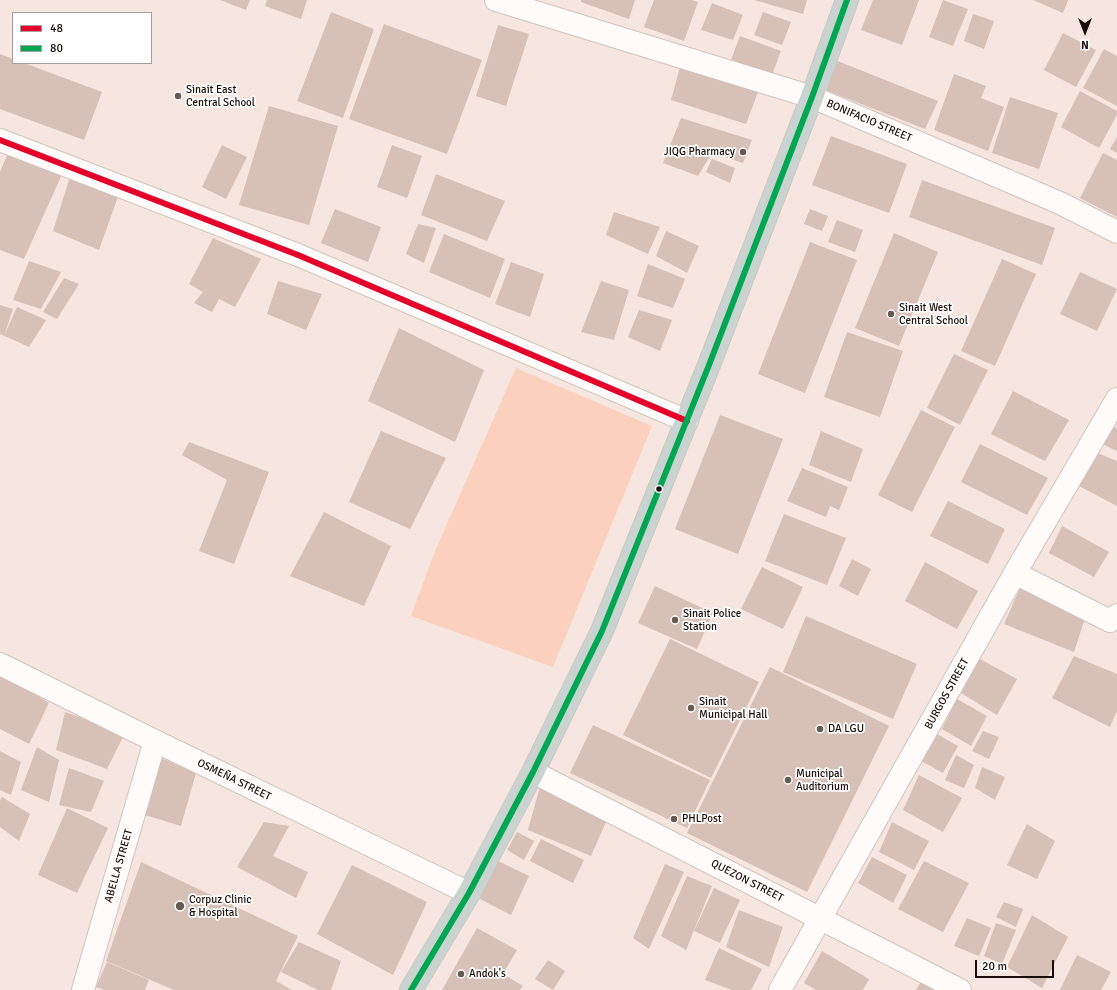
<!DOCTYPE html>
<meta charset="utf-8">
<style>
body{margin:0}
#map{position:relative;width:1117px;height:990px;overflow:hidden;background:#f6e6df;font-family:Signika,sans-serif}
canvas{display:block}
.legend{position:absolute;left:12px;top:12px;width:140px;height:52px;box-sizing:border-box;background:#fff;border:1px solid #a39f9d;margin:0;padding:5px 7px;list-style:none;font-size:12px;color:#190e09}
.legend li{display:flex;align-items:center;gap:8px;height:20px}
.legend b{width:20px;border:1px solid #a39f9d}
.north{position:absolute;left:1065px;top:12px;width:40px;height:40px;-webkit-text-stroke:3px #fff;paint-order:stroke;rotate:180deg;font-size:11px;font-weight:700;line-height:16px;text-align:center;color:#190e09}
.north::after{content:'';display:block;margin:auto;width:14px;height:18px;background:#190e09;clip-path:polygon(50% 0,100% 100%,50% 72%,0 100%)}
.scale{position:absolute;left:975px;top:960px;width:79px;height:18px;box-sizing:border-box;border:2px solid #190e09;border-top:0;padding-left:5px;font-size:12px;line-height:14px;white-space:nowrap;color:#190e09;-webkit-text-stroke:3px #fff;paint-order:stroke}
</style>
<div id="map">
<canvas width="1117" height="990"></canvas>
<ul class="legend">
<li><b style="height:5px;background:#e4002b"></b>48</li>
<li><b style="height:5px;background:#00a651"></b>80</li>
</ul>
<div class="north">N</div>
<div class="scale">20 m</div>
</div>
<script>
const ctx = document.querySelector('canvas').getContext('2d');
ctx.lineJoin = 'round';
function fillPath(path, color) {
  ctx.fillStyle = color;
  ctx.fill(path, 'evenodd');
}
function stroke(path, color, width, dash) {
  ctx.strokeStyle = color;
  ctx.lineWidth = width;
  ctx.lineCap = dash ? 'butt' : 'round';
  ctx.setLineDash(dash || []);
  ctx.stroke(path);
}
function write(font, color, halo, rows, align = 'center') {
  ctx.font = font + ' Signika,sans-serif';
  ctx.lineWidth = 3.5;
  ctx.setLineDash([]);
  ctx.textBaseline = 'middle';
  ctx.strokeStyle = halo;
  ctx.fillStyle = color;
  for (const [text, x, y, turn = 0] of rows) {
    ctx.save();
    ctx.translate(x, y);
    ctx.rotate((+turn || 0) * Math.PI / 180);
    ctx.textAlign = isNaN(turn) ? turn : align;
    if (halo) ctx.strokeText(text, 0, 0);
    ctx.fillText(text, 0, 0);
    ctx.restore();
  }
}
fillPath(new Path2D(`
 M 516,368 L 652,426 L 553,667 L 411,616 L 435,551 Z`), '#fbd0bc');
fillPath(new Path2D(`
 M 220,0 L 250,0 L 246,10 Z
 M 267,0 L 307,0 L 301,19 L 265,6 Z
 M 581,0 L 635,0 L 629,19 L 581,2 Z
 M 654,0 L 692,0 L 698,2 L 684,41 L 644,27 Z
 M 754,0 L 807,0 L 803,14 Z
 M 873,0 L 919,0 L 902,45 L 861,30 Z
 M 943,0 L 968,9 L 953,46 L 929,37 Z
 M 1033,0 L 1068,0 L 1063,13 Z
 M 712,3 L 743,15 L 733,40 L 701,30 Z
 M 331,12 L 374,29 L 343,118 L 297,101 Z
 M 763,12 L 791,22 L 782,45 L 754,35 Z
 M 973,14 L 994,21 L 984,49 L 964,41 Z
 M 384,24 L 482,60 L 447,154 L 349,119 Z
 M 498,25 L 529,34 L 506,106 L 476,96 Z
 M 1063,33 L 1096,50 L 1076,87 L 1044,70 Z
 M 740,36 L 781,51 L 772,75 L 731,60 Z
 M 1104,49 L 1117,56 L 1117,106 L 1083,88 Z
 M 0,54 L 13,59 L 13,63 L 24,63 L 102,92 L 84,140 L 0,109 Z
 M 682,60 L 761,84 L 746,124 L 671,100 Z
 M 835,60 L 938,101 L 925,129 L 823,89 Z
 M 954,74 L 986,86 L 981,98 L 1004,107 L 988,151 L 934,130 Z
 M 1080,91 L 1117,111 L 1117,115 L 1099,148 L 1061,127 Z
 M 1010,97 L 1058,113 L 1039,169 L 992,153 Z
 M 269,106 L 338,126 L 309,225 L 239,205 Z
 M 681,118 L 752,140 L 743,163 L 712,153 L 698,176 L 663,163 Z
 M 831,136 L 907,164 L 889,213 L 812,185 Z
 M 1117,137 L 1117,153 L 1110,149 Z
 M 222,145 L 247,157 L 226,199 L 202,187 Z
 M 392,145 L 422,156 L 407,198 L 377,187 Z
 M 9,151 L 64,170 L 24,259 L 0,250 L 0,172 Z
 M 1103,153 L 1117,160 L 1117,217 L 1080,198 Z
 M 712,159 L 735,168 L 730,183 L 706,172 Z
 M 72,170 L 120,191 L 99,250 L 53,231 Z
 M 436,174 L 505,201 L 487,241 L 421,215 Z
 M 922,180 L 1055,228 L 1042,265 L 909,217 Z
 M 335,209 L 381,227 L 368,262 L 321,243 Z
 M 810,209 L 828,216 L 822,231 L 804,224 Z
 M 614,212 L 660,227 L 648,254 L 606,235 Z
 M 837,220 L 863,230 L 855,252 L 828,242 Z
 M 418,224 L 436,228 L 424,263 L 406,254 Z
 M 666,231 L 699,246 L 687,273 L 656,256 Z
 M 894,233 L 938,252 L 899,346 L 855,328 Z
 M 444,234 L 505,259 L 490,298 L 429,272 Z
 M 213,238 L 261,259 L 235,307 L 219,299 L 212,312 L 194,303 L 203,292 L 189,284 Z
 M 810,242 L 857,260 L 805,393 L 758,374 Z
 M 1002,259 L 1036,274 L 995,366 L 961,351 Z
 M 29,261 L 61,272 L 41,309 L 13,300 Z
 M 511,262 L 544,274 L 530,317 L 495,304 Z
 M 648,264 L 685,279 L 673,308 L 637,296 Z
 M 1080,272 L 1117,289 L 1097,331 L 1060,314 Z
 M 64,278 L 79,284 L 57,319 L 43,312 Z
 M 278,281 L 322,294 L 306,330 L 267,314 Z
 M 601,281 L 629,290 L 614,340 L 581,332 Z
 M 0,305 L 13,309 L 4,336 L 17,307 L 46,320 L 29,347 L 0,334 Z
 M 639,310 L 672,320 L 660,351 L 628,337 Z
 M 399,328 L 484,370 L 455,442 L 368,401 Z
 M 847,332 L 903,351 L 880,417 L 824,397 Z
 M 954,354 L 988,370 L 960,425 L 927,408 Z
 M 1013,391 L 1069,420 L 1045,461 L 991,434 Z
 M 921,410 L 955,427 L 912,512 L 878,495 Z
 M 720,415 L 783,439 L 738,554 L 675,529 Z
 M 1106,423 L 1117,428 L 1117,451 L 1100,443 Z
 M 381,431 L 446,458 L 410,529 L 349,502 Z
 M 821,431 L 863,449 L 851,482 L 809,465 Z
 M 189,442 L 269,472 L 234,564 L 199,551 L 227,480 L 182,455 Z
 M 980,444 L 1048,478 L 1027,515 L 961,482 Z
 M 1097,453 L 1117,461 L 1117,506 L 1079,486 Z
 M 802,468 L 848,487 L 839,510 L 830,506 L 826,517 L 787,501 Z
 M 948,501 L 1005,529 L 988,564 L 930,536 Z
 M 324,512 L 391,546 L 364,606 L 290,576 Z
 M 784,514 L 846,538 L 827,585 L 765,561 Z
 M 1062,526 L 1109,552 L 1094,577 L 1049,553 Z
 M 852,559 L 871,569 L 858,596 L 839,586 Z
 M 925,562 L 978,591 L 957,629 L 905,601 Z
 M 762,567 L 803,587 L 783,629 L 741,609 Z
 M 655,586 L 713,613 L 697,649 L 638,623 Z
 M 1021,586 L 1086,615 L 1074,652 L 1004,624 Z
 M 806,616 L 917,664 L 893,719 L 783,672 Z
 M 670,639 L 759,682 L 711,778 L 623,735 Z
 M 1074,656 L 1117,674 L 1117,711 L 1110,727 L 1052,698 Z
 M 978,658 L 1017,679 L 997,715 L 961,693 Z
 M 770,667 L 889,726 L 807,892 L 687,833 Z
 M 0,672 L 49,703 L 29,744 L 0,729 Z
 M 957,699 L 987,716 L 971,746 L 942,729 Z
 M 65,712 L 125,733 L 107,769 L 56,750 Z
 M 593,725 L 710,780 L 687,828 L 570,773 Z
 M 983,731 L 999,737 L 989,759 L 972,751 Z
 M 935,733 L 958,746 L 943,773 L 921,761 Z
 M 37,747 L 59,760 L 49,802 L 21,790 Z
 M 0,751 L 21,762 L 11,795 L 0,790 Z
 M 956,755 L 974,765 L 964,788 L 945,780 Z
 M 161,758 L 196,773 L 181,826 L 145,815 Z
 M 982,767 L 1005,777 L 995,800 L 975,788 Z
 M 69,768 L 104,781 L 91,812 L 59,805 Z
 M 919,775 L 962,798 L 943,832 L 903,810 Z
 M 540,786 L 610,813 L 591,856 L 528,830 Z
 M 2,797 L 30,814 L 19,841 L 0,827 L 0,800 Z
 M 67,808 L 108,828 L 77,893 L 38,875 Z
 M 264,822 L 289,826 L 273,856 L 308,872 L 296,898 L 237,867 Z
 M 892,822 L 929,841 L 914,870 L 879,852 Z
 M 1027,824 L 1055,841 L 1037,879 L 1007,865 Z
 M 517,832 L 534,841 L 524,860 L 507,850 Z
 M 541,839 L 584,860 L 573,883 L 530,861 Z
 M 872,857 L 907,875 L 893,903 L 858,883 Z
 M 492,858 L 529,876 L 511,915 L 476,897 Z
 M 924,861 L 969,883 L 943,932 L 898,909 Z
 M 141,862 L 298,936 L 276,981 L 292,990 L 174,990 L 106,961 Z
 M 665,864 L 684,872 L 649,949 L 633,938 Z
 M 352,865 L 427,902 L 393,975 L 317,934 Z
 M 687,876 L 712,886 L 686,950 L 661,936 Z
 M 714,888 L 740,900 L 720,943 L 694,931 Z
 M 1004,902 L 1023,909 L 1016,927 L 996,917 Z
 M 739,910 L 783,927 L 769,967 L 726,947 Z
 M 1032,915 L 1068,937 L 1042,988 L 1007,967 Z
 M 967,918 L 991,928 L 979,956 L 954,946 Z
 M 996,923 L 1016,930 L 1002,964 L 984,956 Z
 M 477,928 L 517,950 L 503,974 L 523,986 L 520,990 L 442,990 Z
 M 299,942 L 341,961 L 331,990 L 318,990 L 281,972 Z
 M 719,948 L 762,969 L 751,990 L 732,990 L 705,980 Z
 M 822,951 L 869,979 L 863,990 L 816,990 L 804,983 Z
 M 1077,955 L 1111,972 L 1101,990 L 1060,990 Z
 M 548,960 L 565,971 L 553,990 L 535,979 Z
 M 107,962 L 149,980 L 145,990 L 104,990 L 96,987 Z
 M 924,976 L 950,990 L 916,990 Z`), '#d7c0b5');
const minor = new Path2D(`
 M 496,0 L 812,97 L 1060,203 L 1117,232
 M 0,140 L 298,255 L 687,421
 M 1015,573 L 1110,621 L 1117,615
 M 0,664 L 155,741 L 469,893
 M 533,772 L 960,990
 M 83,990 L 155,741
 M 780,990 L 1015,573 L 1117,399`);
const highway = new Path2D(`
 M 411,990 L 469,893 L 533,772 L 602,631 L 709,365 L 812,97 L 847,0`);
stroke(minor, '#d1c4bd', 24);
stroke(highway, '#cec6c3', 24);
stroke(minor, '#fefbfa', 22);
stroke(highway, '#c9d4d1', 22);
stroke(new Path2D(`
 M 0,140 L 298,255 L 687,421`), '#e4002b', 6);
stroke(new Path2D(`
 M 411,990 L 469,893 L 533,772 L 602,631 L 709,365 L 812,97 L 847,0`), '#00a651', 6);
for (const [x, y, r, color] of [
 [178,96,4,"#665a54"],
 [743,152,4,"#665a54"],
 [891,314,4,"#665a54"],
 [659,489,3.5,"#190e09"],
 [675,620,4,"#665a54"],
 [691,708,4,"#665a54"],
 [820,729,4,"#665a54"],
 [788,780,4,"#665a54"],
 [674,819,4,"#665a54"],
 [180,906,5,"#665a54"],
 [461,974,4,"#665a54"]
]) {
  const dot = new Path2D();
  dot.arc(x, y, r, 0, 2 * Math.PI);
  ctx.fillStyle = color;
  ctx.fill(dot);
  stroke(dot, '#fff', 1.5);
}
write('11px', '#190e09', '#fff', [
 ["Sinait East",186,90],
 ["Central School",186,103],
 ["JIQG Pharmacy",735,152,"right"],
 ["Sinait West",899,308],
 ["Central School",899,321],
 ["Sinait Police",683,614],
 ["Station",683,627],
 ["Sinait",699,702],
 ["Municipal Hall",699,715],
 ["DA LGU",828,729],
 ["Municipal",796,774],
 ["Auditorium",796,787],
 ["PHLPost",682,819],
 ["Corpuz Clinic",189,900],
 ["& Hospital",189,913],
 ["Andok's",469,974]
], 'left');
write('11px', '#190e09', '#fff', [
 ["BONIFACIO STREET",869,121,23],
 ["BURGOS STREET",947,694,-61],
 ["OSMEÑA STREET",234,780,26],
 ["ABELLA STREET",119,866,-74],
 ["QUEZON STREET",747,881,27]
]);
</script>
